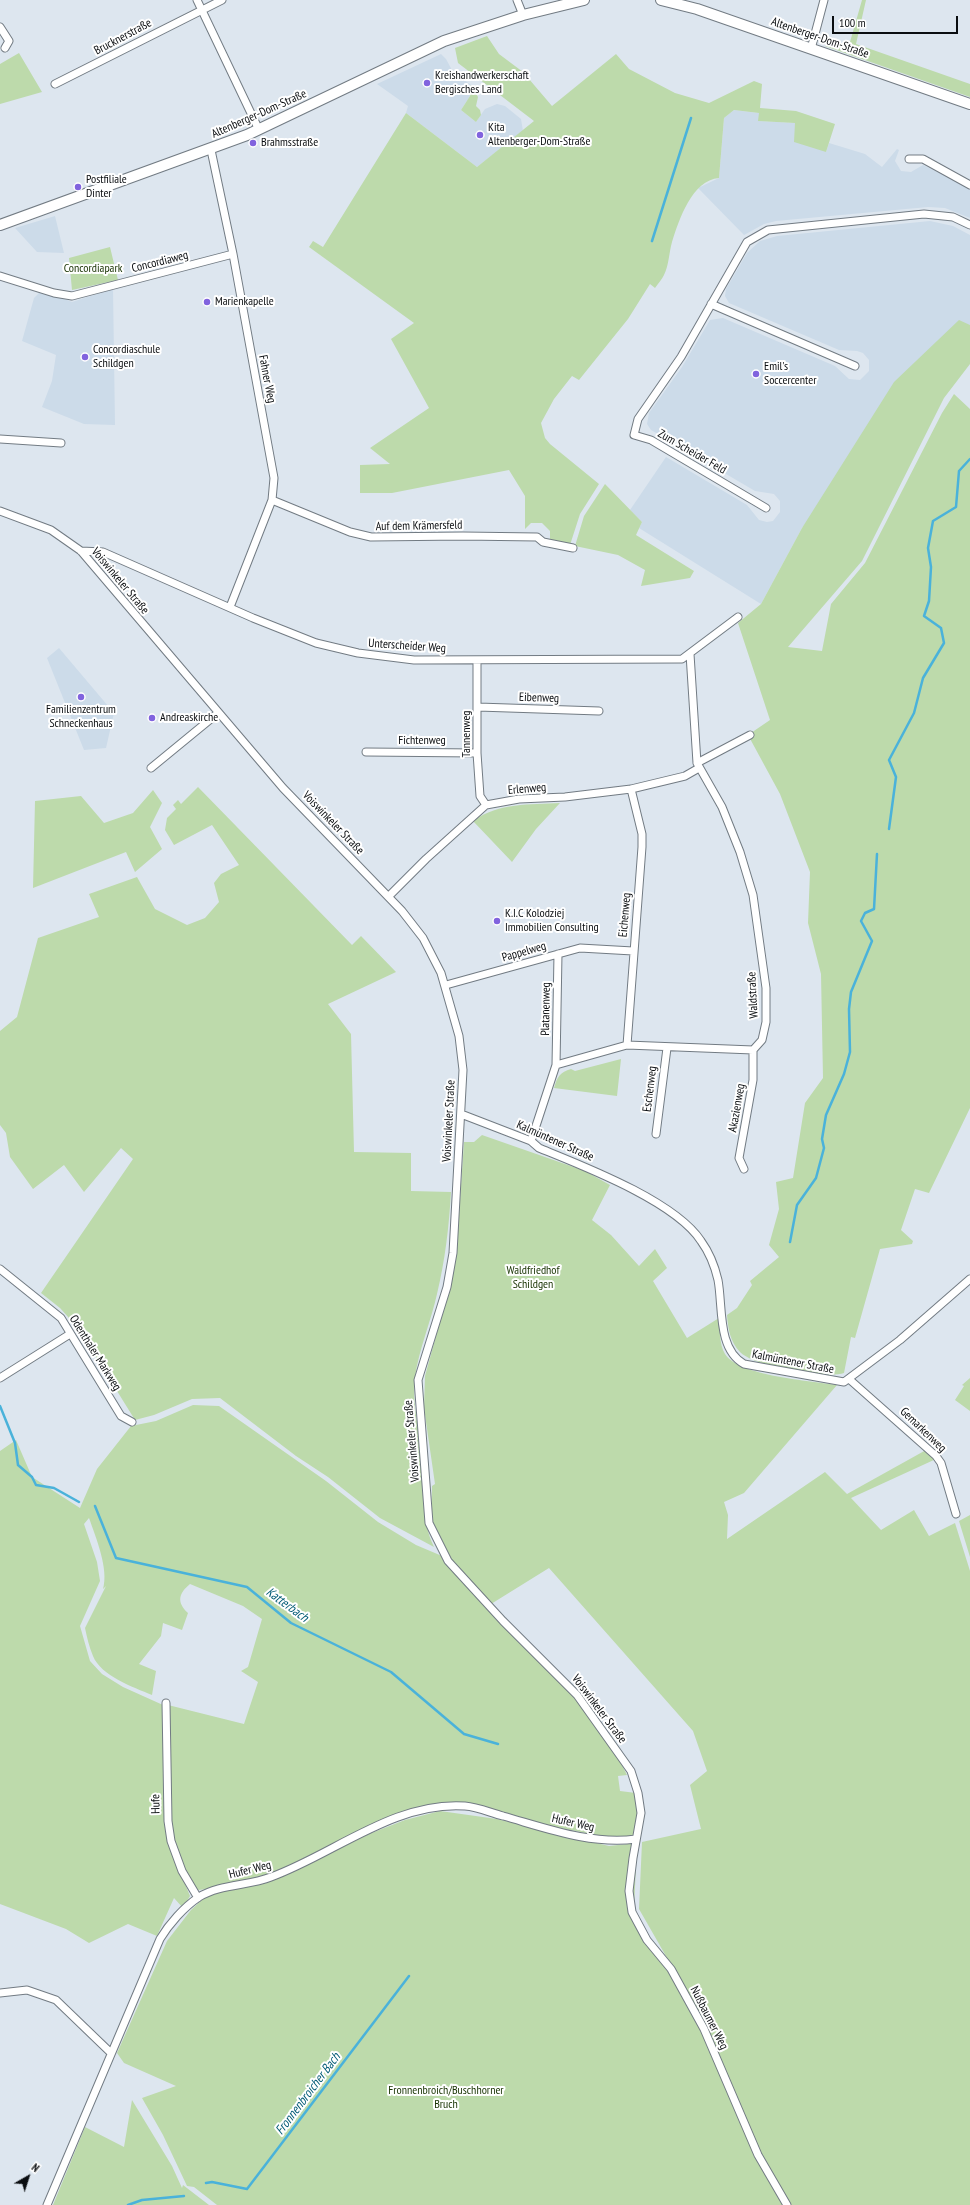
<!DOCTYPE html>
<meta charset="utf-8">
<style>
body{margin:0}
#map{position:relative;width:970px;height:2205px;overflow:hidden;background:#dde6ef;font-family:"PT Sans Narrow",sans-serif}
canvas{display:block}
.north{position:absolute;left:8px;top:2157px;width:40px;height:40px;-webkit-text-stroke:3px #fff;paint-order:stroke;rotate:39deg;font-size:11px;font-weight:700;line-height:16px;text-align:center;color:#0a0d10}
.north::after{content:'';display:block;margin:auto;width:14px;height:18px;background:#0a0d10;clip-path:polygon(50% 0,100% 100%,50% 72%,0 100%)}
.scale{position:absolute;left:832px;top:16px;width:126px;height:18px;box-sizing:border-box;border:2px solid #0a0d10;border-top:0;padding-left:5px;font-size:12px;line-height:14px;white-space:nowrap;color:#0a0d10;-webkit-text-stroke:3px #fff;paint-order:stroke}
</style>
<div id="map">
<canvas width="970" height="2205"></canvas>
<div class="north">N</div>
<div class="scale">100 m</div>
</div>
<script>
const ctx = document.querySelector('canvas').getContext('2d');
ctx.lineJoin = 'round';
function fillPath(path, color) {
  ctx.fillStyle = color;
  ctx.fill(path, 'evenodd');
}
function stroke(path, color, width, dash) {
  ctx.strokeStyle = color;
  ctx.lineWidth = width;
  ctx.lineCap = dash ? 'butt' : 'round';
  ctx.setLineDash(dash || []);
  ctx.stroke(path);
}
function write(font, color, halo, rows, align = 'center') {
  ctx.font = font + ' "PT Sans Narrow",sans-serif';
  ctx.lineWidth = 4;
  ctx.setLineDash([]);
  ctx.textBaseline = 'middle';
  ctx.strokeStyle = halo;
  ctx.fillStyle = color;
  for (const [text, x, y, turn = 0] of rows) {
    ctx.save();
    ctx.translate(x, y);
    ctx.rotate((+turn || 0) * Math.PI / 180);
    ctx.textAlign = isNaN(turn) ? turn : align;
    if (halo) ctx.strokeText(text, 0, 0);
    ctx.fillText(text, 0, 0);
    ctx.restore();
  }
}
fillPath(new Path2D(`
 M 441,54 L 446,59 L 453,72 L 471,85 L 467,90 L 471,93 L 470,96 L 461,110 L 476,122 L 485,109 L 497,104 L 505,106 L 521,119 L 523,131 L 477,167 L 406,113 L 408,106 L 377,84 Z
 M 734,110 L 759,113 L 759,121 L 795,123 L 826,152 L 829,143 L 865,154 L 882,167 L 897,149 L 899,150 L 895,161 L 901,171 L 911,172 L 923,165 L 970,188 L 970,218 L 945,208 L 928,207 L 776,221 L 764,224 L 744,235 L 698,188 L 719,178 L 724,118 Z
 M 55,216 L 64,253 L 37,252 L 15,228 Z
 M 930,221 L 953,226 L 970,235 L 970,325 L 802,528 L 761,604 L 639,528 L 642,522 L 630,510 L 666,457 L 747,505 L 759,520 L 767,522 L 773,521 L 780,512 L 780,501 L 774,494 L 755,491 L 651,430 L 647,424 L 649,413 L 682,367 L 710,320 L 723,318 L 835,366 L 849,379 L 860,380 L 869,371 L 869,360 L 863,353 L 857,351 L 839,350 L 729,303 L 725,296 L 726,289 L 747,253 L 760,241 L 777,236 Z
 M 113,289 L 115,425 L 84,424 L 42,407 L 52,381 L 56,355 L 22,341 L 34,298 L 42,290 L 72,302 Z
 M 59,648 L 114,713 L 106,748 L 84,750 L 47,658 Z`), '#ccdbe9');
fillPath(new Path2D(`
 M 862,0 L 866,0 L 856,44 L 970,84 L 970,97 L 825,46 L 850,42 Z
 M 487,36 L 499,54 L 523,72 L 552,106 L 616,54 L 629,69 L 675,93 L 709,103 L 754,81 L 762,84 L 760,108 L 796,111 L 835,124 L 826,152 L 794,142 L 795,123 L 758,121 L 759,113 L 734,110 L 724,118 L 719,178 C 692,180 679,220 672,242 C 669,252 669,265 664,275 C 662,279 658,284 655,288 L 650,284 L 628,319 L 579,380 L 572,376 L 554,399 L 541,423 L 545,438 L 550,444 L 599,484 L 580,514 L 570,545 L 550,541 L 550,531 L 542,523 L 531,523 L 525,529 L 525,496 L 509,470 L 392,493 L 360,493 L 360,465 L 390,464 L 370,448 L 429,408 L 391,339 L 414,323 L 309,247 L 313,241 L 323,247 L 406,113 L 477,167 L 534,121 L 458,63 L 455,48 Z
 M 19,53 L 42,92 L 0,104 L 0,64 Z
 M 471,85 L 478,97 L 476,106 L 480,110 L 481,115 L 476,122 L 461,110 L 470,96 L 471,93 L 467,90 Z
 M 110,247 L 118,280 L 72,290 L 69,258 Z
 M 959,320 L 970,325 L 970,364 L 944,398 L 862,561 L 788,647 L 822,651 L 831,604 L 865,563 L 942,413 L 954,394 L 970,409 L 970,1108 L 929,1193 L 915,1189 L 901,1230 L 913,1241 L 912,1244 L 880,1249 L 855,1338 L 851,1337 L 844,1373 C 825,1379 753,1366 740,1352 C 730,1342 728,1328 727,1315 L 737,1308 L 752,1285 L 750,1281 L 779,1257 L 769,1245 L 779,1209 L 776,1182 L 793,1178 L 805,1103 L 823,1078 L 821,974 L 808,923 L 810,872 L 780,794 L 748,735 L 770,720 L 738,623 L 761,604 L 802,528 L 894,382 Z
 M 605,484 L 642,522 L 636,535 L 694,571 L 690,578 L 641,586 L 645,570 L 618,555 L 575,546 L 584,516 Z
 M 198,787 L 352,945 L 361,936 L 396,972 L 328,1004 L 351,1034 L 354,1152 L 411,1153 L 411,1191 L 451,1192 C 449,1227 445,1261 437,1294 C 431,1321 419,1349 415,1377 C 411,1412 423,1439 424,1473 C 426,1502 421,1519 434,1547 L 380,1518 L 328,1477 L 296,1456 L 220,1398 L 192,1399 L 154,1415 L 135,1420 L 78,1328 L 60,1308 L 41,1293 L 133,1159 L 121,1148 L 84,1192 L 64,1165 L 33,1189 L 10,1157 L 6,1133 L 0,1125 L 0,1031 L 17,1017 L 38,938 L 99,917 L 89,894 L 137,877 L 155,909 L 187,925 L 205,918 L 219,902 L 214,883 L 221,874 L 239,865 L 212,825 L 174,845 L 165,830 L 167,818 L 176,809 L 173,805 L 178,800 L 181,804 Z
 M 153,790 L 162,803 L 150,827 L 162,849 L 135,872 L 126,852 L 33,888 L 35,801 L 81,796 L 104,823 L 133,813 Z
 M 560,803 L 536,829 L 512,862 L 473,821 C 500,802 529,805 560,803 Z
 M 621,1059 L 617,1096 L 554,1088 C 557,1077 560,1072 571,1069 L 575,1071 Z
 M 482,1135 L 585,1171 L 610,1185 L 592,1220 L 611,1235 L 639,1266 L 655,1249 L 667,1268 L 653,1281 L 687,1338 L 719,1318 C 720,1329 719,1344 725,1354 C 739,1376 811,1381 837,1385 L 744,1493 L 724,1502 L 728,1515 L 727,1539 L 825,1472 L 847,1494 L 926,1450 L 936,1459 L 851,1498 L 881,1530 L 914,1510 L 929,1536 L 955,1523 L 970,1571 L 970,2205 L 217,2205 L 194,2187 L 187,2186 L 163,2135 L 142,2098 L 176,2086 L 124,2063 L 117,2053 L 167,1941 L 191,1910 L 207,1895 L 313,1861 L 369,1834 L 405,1820 L 440,1811 L 497,1819 L 609,1846 L 637,1843 L 634,1909 L 701,2028 L 706,2026 L 639,1909 L 642,1842 L 701,1829 L 690,1785 L 707,1771 L 693,1731 L 549,1568 L 491,1604 C 471,1581 441,1556 433,1526 C 430,1512 432,1499 432,1486 L 435,1484 L 424,1408 L 425,1376 L 447,1296 L 457,1245 L 464,1142 L 474,1142 Z
 M 970,1378 L 970,1411 L 955,1400 L 964,1386 L 962,1385 Z
 M 193,1405 L 219,1406 L 326,1481 L 378,1522 L 416,1545 L 442,1556 L 519,1643 L 550,1668 L 579,1698 L 619,1759 L 627,1775 L 618,1776 L 620,1791 L 636,1793 L 641,1815 L 638,1838 L 611,1838 L 449,1806 L 449,1803 C 385,1810 333,1848 275,1872 C 252,1881 223,1888 198,1890 C 168,1870 170,1802 169,1770 C 168,1749 167,1727 168,1705 L 244,1724 L 258,1682 L 241,1671 L 248,1667 L 262,1619 L 243,1606 L 190,1584 C 179,1593 176,1602 188,1613 L 182,1630 L 163,1623 L 161,1636 L 139,1664 L 156,1671 L 152,1695 C 133,1687 101,1676 93,1656 C 89,1647 87,1637 85,1628 L 106,1586 L 103,1589 C 109,1569 96,1538 89,1518 L 84,1524 L 97,1562 L 100,1581 L 80,1626 L 90,1661 L 102,1674 L 123,1687 L 163,1705 L 166,1828 L 172,1852 L 190,1896 L 183,1908 L 174,1898 L 157,1936 L 128,1924 L 89,1943 L 66,1929 L 0,1904 L 0,1451 L 16,1440 L 32,1477 L 80,1508 L 97,1469 L 131,1426 L 156,1421 Z
 M 970,1515 L 970,1557 L 959,1521 Z
 M 132,2100 L 172,2166 L 182,2188 L 183,2185 L 209,2205 L 53,2205 L 85,2127 L 124,2147 Z`), '#bddaab');
stroke(new Path2D(`
 M 652,241 L 691,118
 M 889,829 L 896,777 L 889,760 L 914,713 L 923,678 L 944,643 L 941,628 L 924,616 L 929,601 L 931,567 L 928,548 L 933,521 L 956,507 L 959,471 L 970,459
 M 790,1242 L 797,1205 L 816,1178 L 824,1148 L 822,1139 L 826,1115 L 844,1074 L 850,1052 L 849,1009 L 851,992 L 872,941 L 861,921 L 865,913 L 874,909 L 877,854
 M 0,1406 L 15,1443 L 18,1465 L 32,1477 L 36,1485 L 54,1488 L 79,1502
 M 95,1506 L 116,1558 L 247,1587 L 291,1623 L 391,1672 L 464,1734 L 498,1744
 M 206,2183 L 212,2182 L 247,2189 L 409,1976
 M 128,2205 L 142,2200 L 184,2196`), '#4ab2da', 2.5);
const street = new Path2D(`
 M 197,0 L 259,130
 M 517,0 L 523,15
 M 0,27 L 9,41 L 5,48
 M 811,49 L 824,0
 M 55,84 L 222,0
 M 211,150 L 233,254 L 274,478 L 272,500 L 230,607
 M 909,159 L 923,159 L 970,185
 M 0,276 L 54,293 L 72,296 L 233,254
 M 711,304 L 855,366
 M 0,439 L 61,443
 M 272,500 L 350,532 L 371,537 L 463,536 L 537,537 L 543,542 L 573,548
 M 766,508 L 651,440 L 634,435 L 638,419 L 681,357 L 747,242 L 768,230 L 924,214 L 953,217 L 970,225
 M 0,511 L 51,530 L 81,551 L 283,788 L 402,911 L 423,938 L 441,973 L 459,1036 L 463,1070 L 453,1253 L 447,1287 L 418,1380 L 429,1523 L 448,1561 L 503,1621 L 577,1695 L 631,1771 L 638,1793 L 641,1813 L 633,1858 L 629,1891 L 632,1912 L 647,1940 L 671,1969 L 704,2029 L 758,2155 L 787,2205
 M 81,551 L 103,552 L 253,618 L 316,643 L 358,653 L 414,660 L 682,659 L 738,617
 M 477,660 L 477,753 L 480,796 L 486,805
 M 478,707 L 599,711
 M 366,752 L 477,753
 M 697,763 L 750,735
 M 151,768 L 218,713
 M 389,896 L 426,859 L 486,805 L 519,799 L 565,797 L 631,789 L 685,776 L 699,768
 M 446,985 L 580,948 L 633,951
 M 627,1045 L 642,847 L 642,834 L 631,789
 M 556,1065 L 558,954
 M 461,1114 L 531,1141 L 539,1148 C 583,1166 675,1201 701,1241 C 709,1252 715,1267 718,1280 C 723,1306 717,1349 744,1364 L 844,1382 L 900,1340 L 970,1279
 M 656,1134 L 667,1048
 M 531,1141 L 556,1065 L 627,1045 L 753,1050 L 762,1040 L 766,1022 L 766,988 L 753,895 L 740,852 L 722,807 L 697,763 L 690,654
 M 744,1169 L 739,1158 L 753,1080 L 753,1050
 M 0,1269 L 61,1318 L 121,1416 L 132,1422
 M 0,1378 L 70,1334
 M 849,1379 L 936,1456 L 941,1463 L 956,1514
 M 166,1703 L 168,1821 L 171,1841 L 182,1871 L 198,1898
 M 0,1993 L 27,1990 L 56,2000 L 111,2053
 M 47,2205 L 160,1939 C 169,1924 184,1907 199,1897 C 220,1884 248,1886 271,1877 C 334,1854 395,1801 465,1806 C 478,1807 491,1813 503,1816 C 546,1828 591,1845 636,1839`);
const secondary = new Path2D(`
 M 661,0 L 697,9 L 970,104
 M 0,225 L 247,135 L 444,41 L 523,15 L 584,0`);
stroke(street, '#727b83', 9);
stroke(secondary, '#727b83', 12);
stroke(street, '#fff', 7);
stroke(secondary, '#fff', 10);
for (const [x, y, r, color] of [
 [427,83,4,"#8163de"],
 [480,135,4,"#8163de"],
 [253,143,4,"#8163de"],
 [78,187,4,"#8163de"],
 [207,302,4,"#8163de"],
 [85,357,4,"#8163de"],
 [756,374,4,"#8163de"],
 [81,697,4,"#8163de"],
 [152,718,4,"#8163de"],
 [497,921,4,"#8163de"]
]) {
  const dot = new Path2D();
  dot.arc(x, y, r, 0, 2 * Math.PI);
  ctx.fillStyle = color;
  ctx.fill(dot);
  stroke(dot, '#fff', 1.5);
}
write('12px', '#0a0d10', '#fff', [
 ["Brucknerstraße",123,37,-28],
 ["Altenberger-Dom-Straße",820,38,19],
 ["Altenberger-Dom-Straße",259,114,-24],
 ["Concordiaweg",160,262,-14],
 ["Fahner Weg",267,379,79],
 ["Zum Scheider Feld",692,452,30],
 ["Auf dem Krämersfeld",419,526,-1],
 ["Voiswinkeler Straße",120,581,50],
 ["Unterscheider Weg",407,646,4],
 ["Eibenweg",539,698,2],
 ["Tannenweg",467,734,-90],
 ["Fichtenweg",422,741],
 ["Erlenweg",527,789,-5],
 ["Voiswinkeler Straße",333,823,46],
 ["Eichenweg",625,915,-85],
 ["Pappelweg",524,952,-16],
 ["Waldstraße",753,995,-93],
 ["Platanenweg",546,1009,-89],
 ["Eschenweg",650,1089,-83],
 ["Akazienweg",737,1108,-80],
 ["Voiswinkeler Straße",449,1121,-87],
 ["Kalmüntener Straße",555,1141,24],
 ["Odenthaler Markweg",95,1353,58],
 ["Kalmüntener Straße",793,1362,11],
 ["Gemarkenweg",923,1430,44],
 ["Voiswinkeler Straße",412,1441,-95],
 ["Voiswinkeler Straße",599,1709,53],
 ["Hufe",156,1804,-91],
 ["Hufer Weg",573,1823,13],
 ["Hufer Weg",250,1870,-14],
 ["Nußbaumer Weg",709,2018,63]
]);
write('12px', '#0a0d10', '#fff', [
 ["Kreishandwerkerschaft",435,76],
 ["Bergisches Land",435,90],
 ["Kita",488,128],
 ["Altenberger-Dom-Straße",488,142],
 ["Brahmsstraße",261,143],
 ["Postfiliale",86,180],
 ["Dinter",86,194],
 ["Marienkapelle",215,302],
 ["Concordiaschule",93,350],
 ["Schildgen",93,364],
 ["Emil's",764,367],
 ["Soccercenter",764,381],
 ["Familienzentrum",81,710,"center"],
 ["Schneckenhaus",81,724,"center"],
 ["Andreaskirche",160,718],
 ["K.I.C Kolodziej",505,914],
 ["Immobilien Consulting",505,928]
], 'left');
write('12px', '#173200', '#fff', [
 ["Concordiapark",93,269],
 ["Waldfriedhof",533,1271],
 ["Schildgen",533,1285],
 ["Fronnenbroich/Buschhorner",446,2091],
 ["Bruch",446,2105]
]);
write('italic 13px', '#005a75', '#fff', [
 ["Katterbach",287,1605,36],
 ["Fronnenbroicher Bach",308,2094,-53]
]);
</script>
